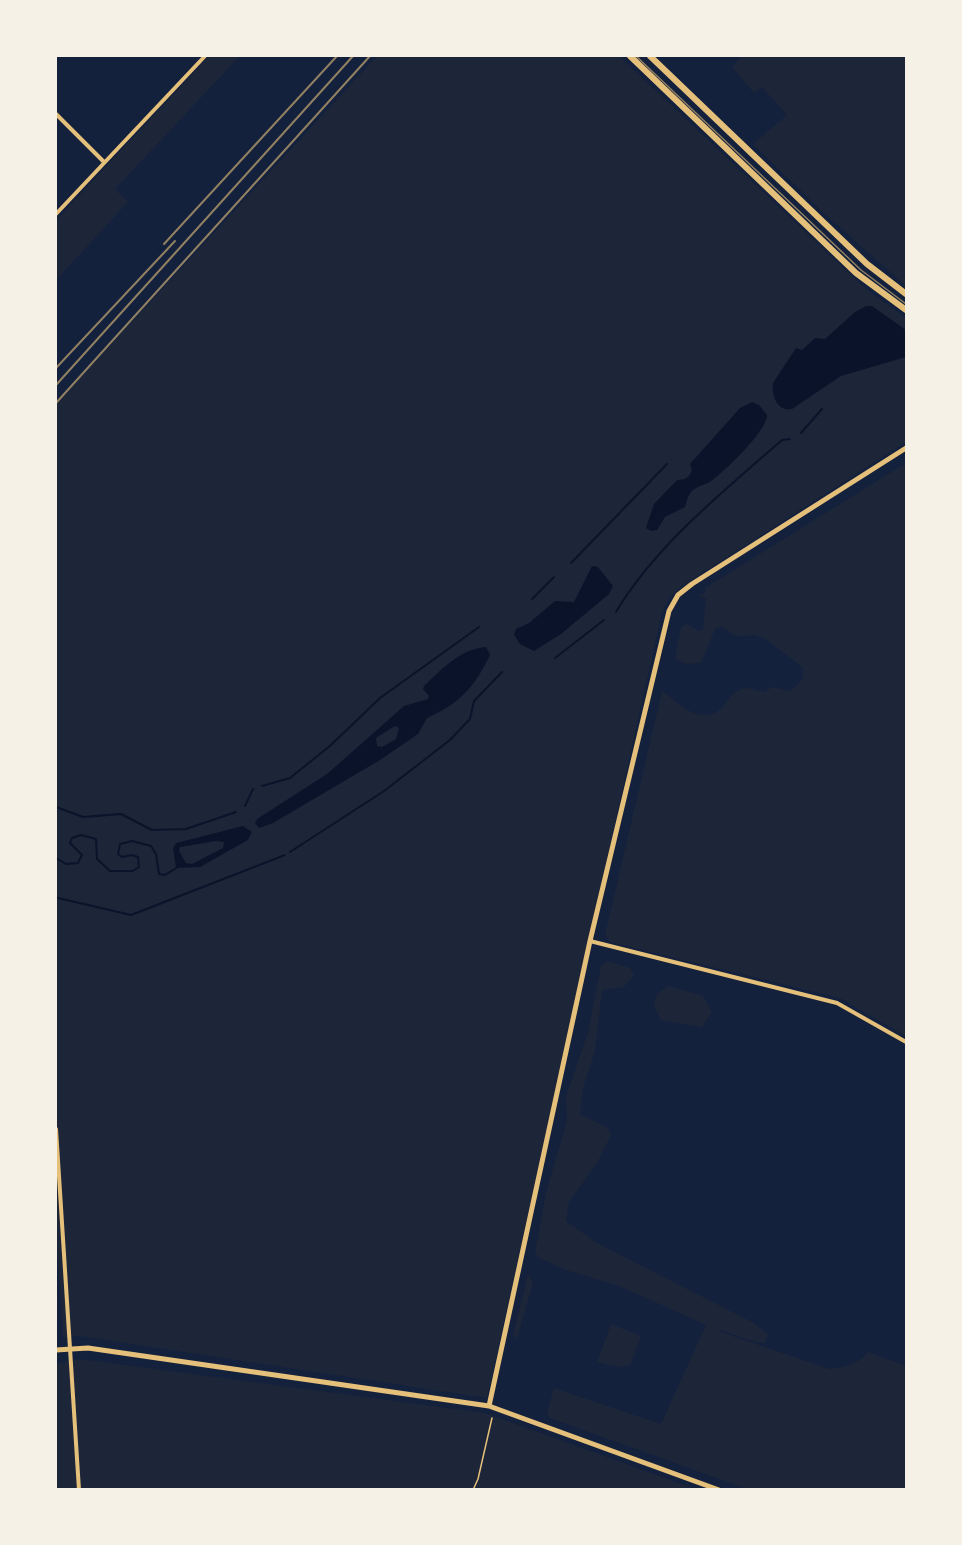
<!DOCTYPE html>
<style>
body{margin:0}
#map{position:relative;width:962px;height:1545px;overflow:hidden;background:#14213d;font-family:Montserrat,sans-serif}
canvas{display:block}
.frame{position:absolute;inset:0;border:57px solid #f6f1e7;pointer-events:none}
</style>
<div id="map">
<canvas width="962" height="1545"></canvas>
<div class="frame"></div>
</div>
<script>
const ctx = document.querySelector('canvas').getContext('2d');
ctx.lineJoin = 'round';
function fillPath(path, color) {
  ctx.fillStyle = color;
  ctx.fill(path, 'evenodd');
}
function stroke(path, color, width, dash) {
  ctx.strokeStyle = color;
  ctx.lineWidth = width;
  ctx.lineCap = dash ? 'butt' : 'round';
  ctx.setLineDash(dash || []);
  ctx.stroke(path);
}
fillPath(new Path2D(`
 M 209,56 L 240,56 L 115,189 L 128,202 L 56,280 L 56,220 Z
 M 377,56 L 619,56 L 867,290 L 906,318 L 906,442 L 682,586 L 670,597 L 662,612 L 487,1398 L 79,1336 L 63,1338 L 56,1233 L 56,404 Z
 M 742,56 L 906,56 L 906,286 L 825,214 L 753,144 L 787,115 L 762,87 L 754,93 L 732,67 Z
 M 906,463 L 906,1036 L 840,998 L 610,942 L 605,935 L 662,691 C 672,698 683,709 694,713 C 727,723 723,691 746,688 C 751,688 759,691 764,692 L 772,687 L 791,691 L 803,678 L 803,668 L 766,639 L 755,635 L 736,636 L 722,627 L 715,629 L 701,663 L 686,664 L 675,659 L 681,627 L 687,624 L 699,631 L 703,629 L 706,598 L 698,596 L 705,592 L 705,588 Z
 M 607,961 L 630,968 L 634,975 L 624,987 L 602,990 L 595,1051 L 583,1088 L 580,1114 L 608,1128 L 611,1135 L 597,1163 L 569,1202 L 566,1221 L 597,1243 L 752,1322 L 768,1334 L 765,1343 C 750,1343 730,1331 715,1330 L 829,1369 C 844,1367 859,1364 868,1352 L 906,1366 L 906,1489 L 747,1489 L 550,1418 L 547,1413 L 554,1388 L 661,1424 L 706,1325 L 619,1286 L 566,1270 L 539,1258 L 535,1252 L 546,1193 L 567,1120 L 566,1097 L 588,1032 L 601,966 Z
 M 668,986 L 703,996 L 712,1012 L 702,1027 L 661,1020 L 654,1006 L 657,994 Z
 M 528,1274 L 533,1283 L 517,1339 L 513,1335 Z
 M 611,1324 L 641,1336 L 630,1365 L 619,1367 L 597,1362 Z
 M 80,1359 L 485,1413 L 695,1489 L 56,1490 L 56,1364 Z`), '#1d2539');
fillPath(new Path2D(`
 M 866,306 L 872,306 L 906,330 L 906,357 L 841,376 L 792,409 C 778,412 771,396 773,383 L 796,348 L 802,350 L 815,338 L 825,339 L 855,312 Z
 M 752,402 L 759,405 L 767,415 C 768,430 723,473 710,482 C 704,485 698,486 693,490 C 688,495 687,500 685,507 L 665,517 L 657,530 L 651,531 L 646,528 L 654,504 L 677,480 C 685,480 689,478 692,470 L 690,464 L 740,408 Z
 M 592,566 L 598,567 L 613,586 L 609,594 L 561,634 L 534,651 L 520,644 L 514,635 L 516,629 L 529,623 L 555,601 L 574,602 Z
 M 486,647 L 490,655 C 474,688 460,703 427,718 L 418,734 L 380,760 L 273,823 L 259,828 L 255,823 L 257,819 L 327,774 L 404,706 L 428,699 L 429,696 L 423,689 L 424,686 C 442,669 460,649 486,647 ZM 395,726 L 399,728 L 396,739 L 382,747 L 377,746 L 376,738 Z
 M 243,826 L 252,832 L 248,840 L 200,867 L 176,868 L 173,848 L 176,843 ZM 216,841 L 224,842 L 223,848 L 192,864 L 186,863 L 179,851 L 180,847 Z`), '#0b132b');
stroke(new Path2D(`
 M 801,433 L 822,409
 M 571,563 L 667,464
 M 532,599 L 554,577
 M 616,612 C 655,546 725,490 782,440 L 790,439
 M 555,658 L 604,620
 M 262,786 L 290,778 L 331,745 L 380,698 L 479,627
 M 245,806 L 253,789
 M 56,807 L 83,817 L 121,814 L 152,830 L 186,829 L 236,812
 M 290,852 L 384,791 L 450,740 L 470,719 L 474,701 L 502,672
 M 56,858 L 66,864 L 78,863 L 82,855 L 70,843 L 72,838 L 81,835 L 96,839 L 97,859 L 110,871 L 133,871 L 139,867 L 138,857 L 132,855 L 122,857 L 118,854 L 120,844 L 132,841 L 151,846 L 156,854 L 159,874 L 165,875 L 178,867
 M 58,898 L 131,915 L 285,855`), '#0b132b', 2);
stroke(new Path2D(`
 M 473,1490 L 478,1479 L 492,1418`), '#e5c07b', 1.5);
stroke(new Path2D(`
 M 56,114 L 104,162
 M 56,214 L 205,56
 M 590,941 L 837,1003 L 906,1042
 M 56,1129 L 79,1490`), '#e5c07b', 4);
stroke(new Path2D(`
 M 56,1350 L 88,1348 L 489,1406 L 719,1490
 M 489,1406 L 590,941 L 669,611 L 678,595 L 692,584 L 906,448`), '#e5c07b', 5);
stroke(new Path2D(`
 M 630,56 L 856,273 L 906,310
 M 650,56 L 867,264 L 906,294`), '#e5c07b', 6);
stroke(new Path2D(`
 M 636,56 L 861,270 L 906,304`), '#918062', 1.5);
stroke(new Path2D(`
 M 164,244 L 337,56
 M 56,368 L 175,241
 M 56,385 L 353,56
 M 56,403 L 370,56`), '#918062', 2);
</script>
